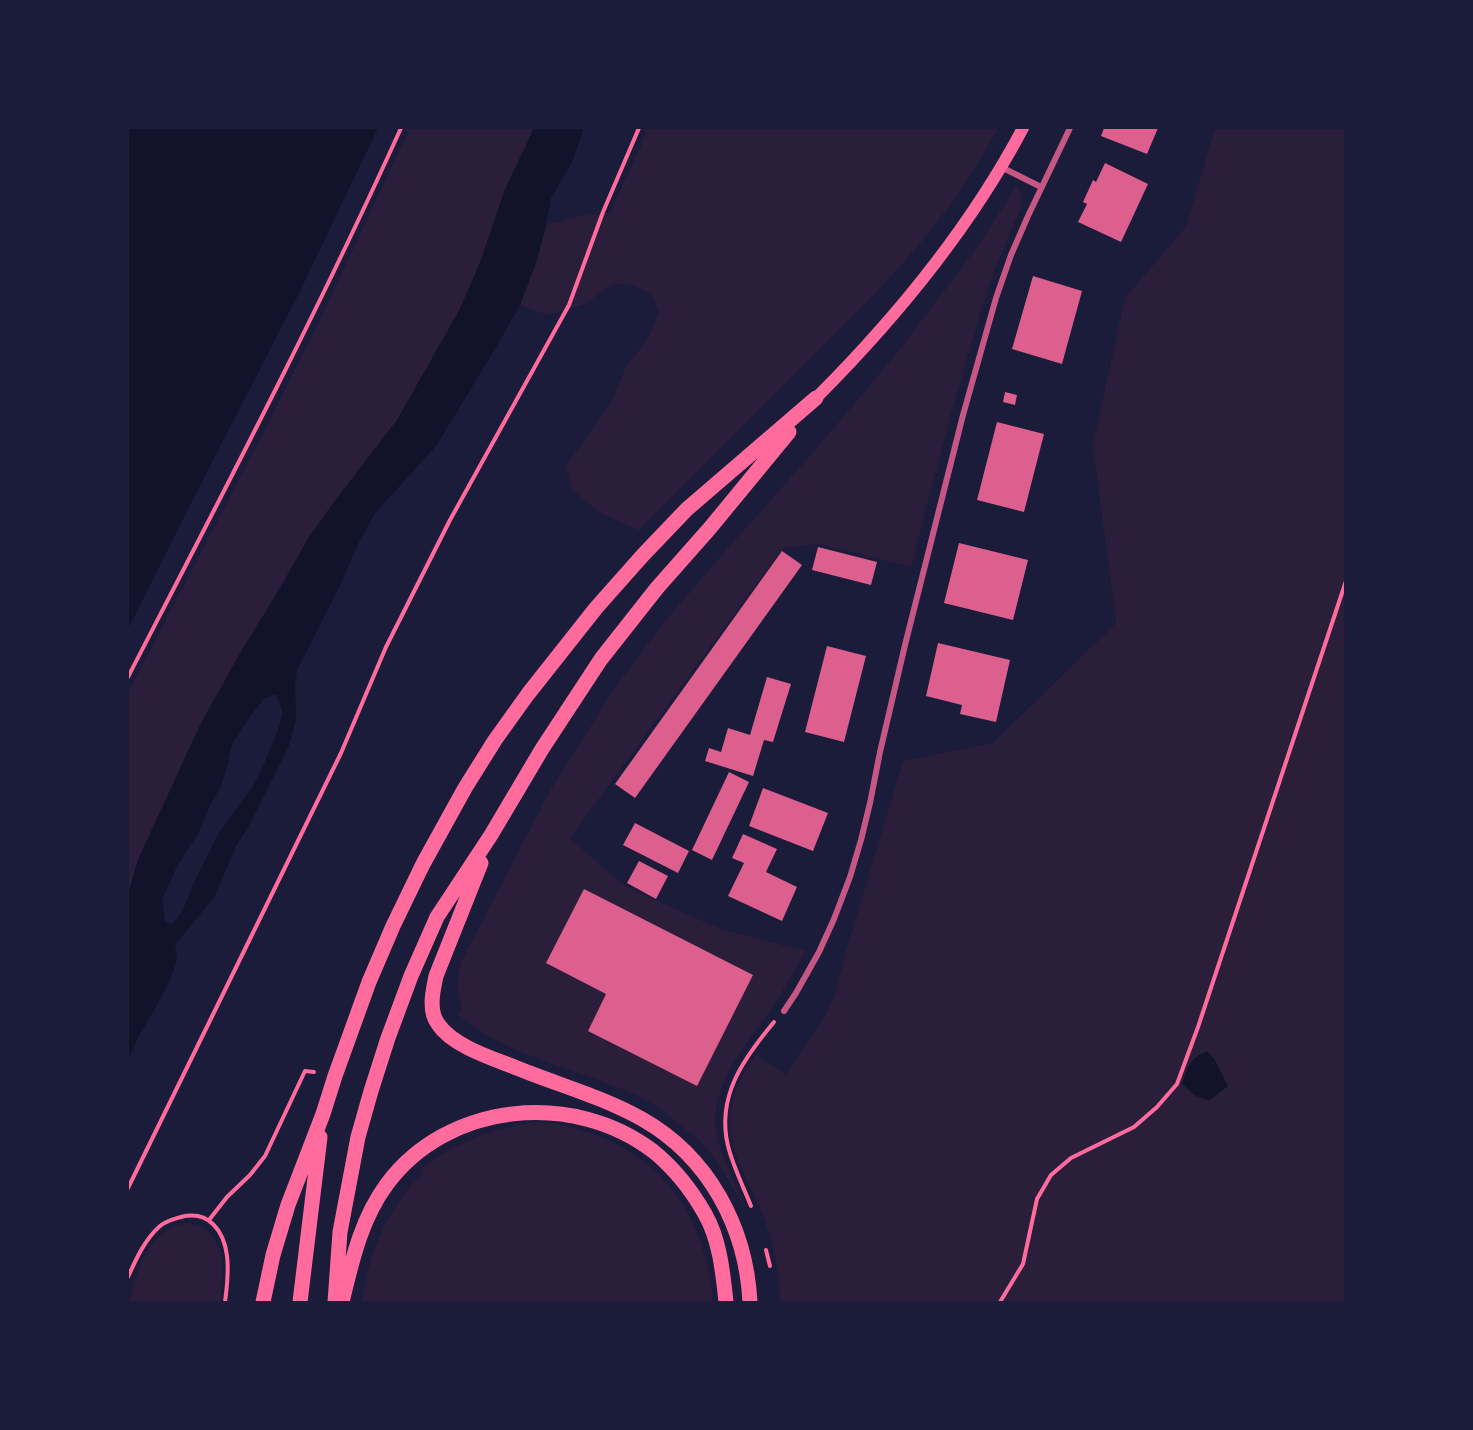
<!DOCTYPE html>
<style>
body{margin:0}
#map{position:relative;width:1473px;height:1430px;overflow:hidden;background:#1b1b3a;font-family:"PT Sans",sans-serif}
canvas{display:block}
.frame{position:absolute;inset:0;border:129px solid #1b1b3a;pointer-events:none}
</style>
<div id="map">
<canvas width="1473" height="1430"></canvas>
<div class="frame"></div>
</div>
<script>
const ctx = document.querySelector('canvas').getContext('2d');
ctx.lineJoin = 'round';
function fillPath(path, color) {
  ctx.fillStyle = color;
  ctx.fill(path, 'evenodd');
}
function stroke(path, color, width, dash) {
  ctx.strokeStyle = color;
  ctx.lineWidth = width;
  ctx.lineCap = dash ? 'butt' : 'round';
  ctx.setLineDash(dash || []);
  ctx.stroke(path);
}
fillPath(new Path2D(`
 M 410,128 L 534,128 L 504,192 L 481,260 L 460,309 L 397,420 L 334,502 L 309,537 L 201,723 L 138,860 L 128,893 L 128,693 L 266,428 L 318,324 Z
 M 647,128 L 999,128 L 958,195 L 919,245 L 876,293 L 639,530 L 602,514 L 572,490 L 566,466 L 611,403 L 626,367 L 648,339 L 659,312 L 652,295 L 633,285 L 612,284 L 585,304 L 548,315 L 520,305 L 536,263 L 546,225 L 579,216 L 610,213 L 641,146 Z
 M 1215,128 L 1345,128 L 1345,1302 L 780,1302 C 779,1275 774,1247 765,1221 C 759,1202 748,1185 741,1167 C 722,1123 729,1092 756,1055 L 786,1074 L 824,1018 L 835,995 L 844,958 L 903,761 L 993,743 L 1116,623 L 1093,444 L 1125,298 L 1186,227 Z
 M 1017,186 L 1022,194 L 1021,208 L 1010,232 L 988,287 L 950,417 L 911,567 L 818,544 L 783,548 L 570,838 L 623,885 L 720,929 L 806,951 C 795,969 785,988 773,1006 C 749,1042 711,1082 716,1129 C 720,1157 736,1184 747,1211 C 732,1187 720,1162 701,1142 C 695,1135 686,1130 679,1124 C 672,1118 665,1112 658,1107 C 594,1069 515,1064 458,1014 L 462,1009 C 456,993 457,980 461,962 L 550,791 L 614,689 L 663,624 L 719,558 L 809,457 L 894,357 L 975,250 Z
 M 534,1122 C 544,1123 555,1123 566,1126 C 630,1141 681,1180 701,1244 C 707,1260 714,1285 712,1302 L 361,1302 C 371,1250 385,1211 423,1173 L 422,1168 C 458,1141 490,1130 534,1122 Z
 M 188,1223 L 203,1226 L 214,1238 L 222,1258 L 222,1284 L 220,1302 L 129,1302 C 136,1276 144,1242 170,1228 C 175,1225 183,1224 188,1223 Z`), '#2a1e3b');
fillPath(new Path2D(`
 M 128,128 L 378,128 L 299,293 L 193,499 L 128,629 Z
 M 534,128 L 583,128 L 583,132 L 572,162 L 551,198 L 546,225 L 536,263 L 520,305 L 495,349 L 436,446 L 375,513 L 358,544 L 342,581 L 297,670 L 295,686 L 296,720 L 288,748 L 248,827 L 236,846 L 215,896 L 175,945 L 177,960 L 170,980 L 157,1005 L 138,1037 L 128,1061 L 128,894 L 138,860 L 201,723 L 243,648 L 281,587 L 309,537 L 334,502 L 397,420 L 460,309 L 481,260 L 504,192 ZM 276,694 L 283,712 L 277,733 L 264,764 L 253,786 L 219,833 L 196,878 L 183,910 L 173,924 L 165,922 L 162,900 L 177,866 L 199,832 L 209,807 L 221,786 L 228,763 L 232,744 L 254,711 L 265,698 Z
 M 1207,1051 L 1215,1060 L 1228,1086 L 1209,1101 L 1194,1095 L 1182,1084 C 1188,1066 1189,1059 1207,1051 Z`), '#12122b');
fillPath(new Path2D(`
 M 1104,128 L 1158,128 L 1147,154 L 1101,136 Z
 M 1105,163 L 1148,184 L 1121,242 L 1078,222 L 1087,204 L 1083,202 L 1093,180 L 1096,182 Z
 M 1033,276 L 1082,291 L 1062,364 L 1012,349 Z
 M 1005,392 L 1017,395 L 1015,405 L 1003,402 Z
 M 997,422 L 1044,434 L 1024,512 L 977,500 Z
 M 959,543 L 1028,560 L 1013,620 L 944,603 Z
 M 818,547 L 877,562 L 871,585 L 812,570 Z
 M 782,551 L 802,565 L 635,798 L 615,784 Z
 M 938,643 L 1010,660 L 996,722 L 960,714 L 962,705 L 926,696 Z
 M 827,646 L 866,656 L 844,742 L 805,732 Z
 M 767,677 L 791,684 L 773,742 L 764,740 L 753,776 L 705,761 L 709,748 L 721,752 L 728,728 L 750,735 Z
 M 729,772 L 749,782 L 712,860 L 692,850 Z
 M 763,788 L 828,813 L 813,851 L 749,826 Z
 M 635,823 L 689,851 L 678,873 L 623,845 Z
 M 743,834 L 777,849 L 766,872 L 797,887 L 782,921 L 728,896 L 744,863 L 732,858 Z
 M 639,861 L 668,876 L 656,899 L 627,883 Z
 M 584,889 L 753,975 L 697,1086 L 588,1031 L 606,994 L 546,963 Z`), '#dd5f8e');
stroke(new Path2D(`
 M 128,677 C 222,495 317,314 401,128
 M 128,1188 L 341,753 L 386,647 L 450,520 L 569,305 L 603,212 L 639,128
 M 751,1206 C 743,1186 733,1166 728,1146 C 716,1096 744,1058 774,1022
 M 209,1220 L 227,1197 L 250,1175 L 265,1156 L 305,1071 L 314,1072
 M 766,1250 L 770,1266
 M 128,1277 C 136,1259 145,1239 160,1226 C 166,1221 174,1219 181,1217 C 209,1210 224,1231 227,1256 C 229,1271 227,1287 225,1302
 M 1000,1302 L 1023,1264 L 1037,1199 L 1051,1175 L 1071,1158 L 1134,1127 L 1157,1107 L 1177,1084 L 1198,1027 L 1346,581`), '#ff6b9d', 4);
stroke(new Path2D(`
 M 1001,167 L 1041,187
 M 784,1011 L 796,993 L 819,952 L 834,919 L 850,877 L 861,840 L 870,803 L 880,752 L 905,645 L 963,415 L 996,298 L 1011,255 L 1028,216 L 1070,128`), '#c65784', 6);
stroke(new Path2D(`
 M 816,398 C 896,318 970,228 1023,128`), '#ff6b9d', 12);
stroke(new Path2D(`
 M 481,863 L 436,976 C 433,991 428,1010 438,1024 C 452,1045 488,1057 512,1066 C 555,1084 601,1096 642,1119 C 709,1157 746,1227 750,1302
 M 263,1302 L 273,1255 L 288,1205 L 323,1114 L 335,1076 L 369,982 L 393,926 L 423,864 L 465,788 L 495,740 L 528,694 L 596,608 L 643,555 L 687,509 L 816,398
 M 300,1302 L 320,1137
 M 335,1302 L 340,1232 L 358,1137 L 371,1091 L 388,1038 L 411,976 L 437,917 L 491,835 L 542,749 L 601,659 L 657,588 L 710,528 L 789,432
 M 342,1302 C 352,1261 361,1219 387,1184 C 448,1102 573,1090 653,1151 C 674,1168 692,1191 705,1214 C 720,1240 723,1274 726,1302`), '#ff6b9d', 15);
</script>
